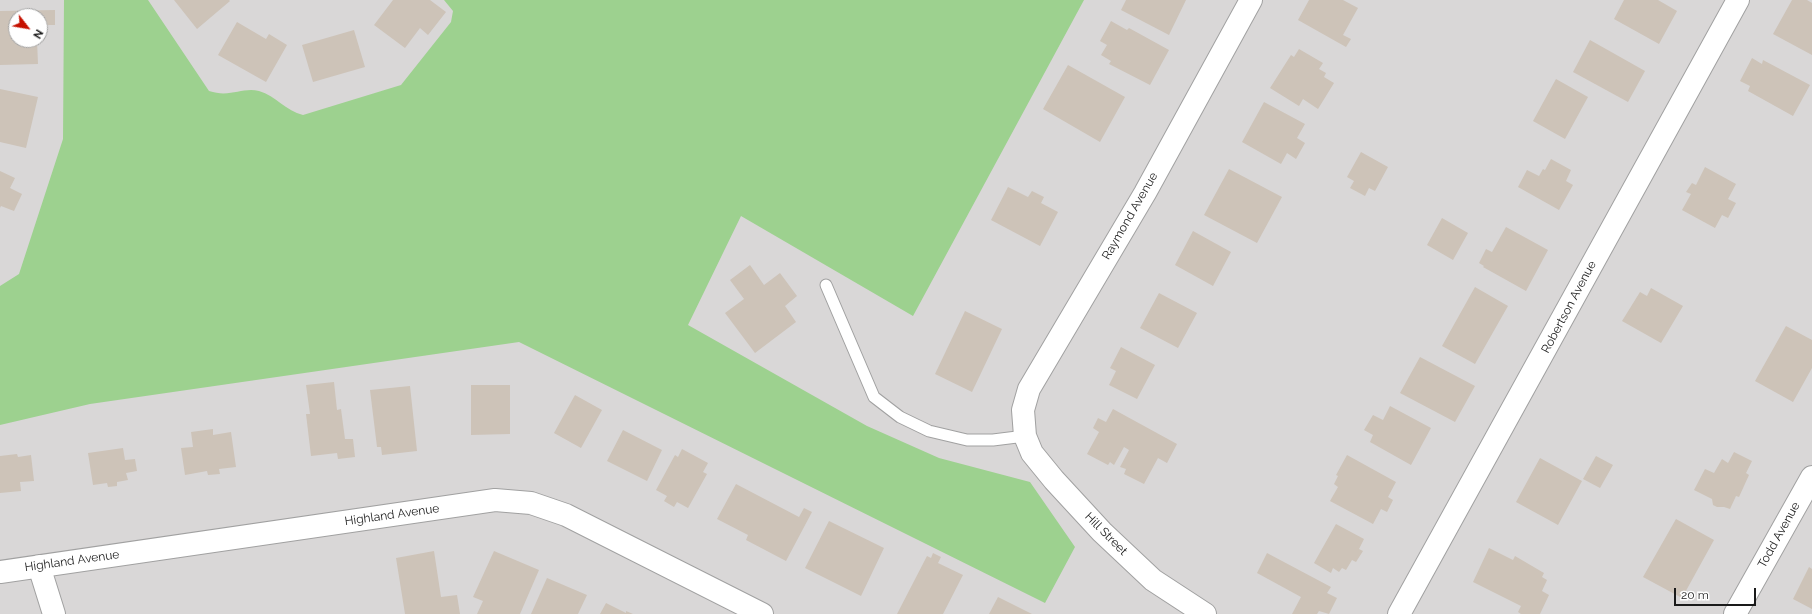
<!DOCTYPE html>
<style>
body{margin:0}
#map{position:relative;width:1812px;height:614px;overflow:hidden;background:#edeade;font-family:Raleway,sans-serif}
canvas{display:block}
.north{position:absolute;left:8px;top:8px;width:40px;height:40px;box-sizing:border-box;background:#fff;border:1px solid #a3a3a3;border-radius:50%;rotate:121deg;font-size:11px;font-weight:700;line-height:16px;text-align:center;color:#1a1a1a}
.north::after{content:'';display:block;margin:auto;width:14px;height:18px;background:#c51100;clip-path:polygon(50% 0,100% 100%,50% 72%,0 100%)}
.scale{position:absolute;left:1674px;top:588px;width:82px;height:18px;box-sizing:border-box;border:2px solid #1a1a1a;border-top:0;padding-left:5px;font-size:12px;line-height:14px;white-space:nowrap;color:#1a1a1a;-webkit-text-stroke:3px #fff;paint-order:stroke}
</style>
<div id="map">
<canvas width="1812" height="614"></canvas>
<div class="north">N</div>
<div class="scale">20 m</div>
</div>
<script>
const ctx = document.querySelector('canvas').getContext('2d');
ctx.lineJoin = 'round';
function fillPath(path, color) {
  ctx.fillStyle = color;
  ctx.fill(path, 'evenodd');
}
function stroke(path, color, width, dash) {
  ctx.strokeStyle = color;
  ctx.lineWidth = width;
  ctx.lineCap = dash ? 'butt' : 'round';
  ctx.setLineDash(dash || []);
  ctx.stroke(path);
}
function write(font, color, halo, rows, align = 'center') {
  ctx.font = font + ' Raleway,sans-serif';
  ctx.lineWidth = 3.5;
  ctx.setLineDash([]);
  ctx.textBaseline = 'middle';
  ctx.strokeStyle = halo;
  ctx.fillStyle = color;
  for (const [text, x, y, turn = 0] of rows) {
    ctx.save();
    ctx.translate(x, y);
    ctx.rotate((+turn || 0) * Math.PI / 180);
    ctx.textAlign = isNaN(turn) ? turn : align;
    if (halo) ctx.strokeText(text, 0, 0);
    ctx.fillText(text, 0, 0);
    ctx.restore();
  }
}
fillPath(new Path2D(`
 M 0,0 L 1812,0 L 1812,614 L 0,614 ZM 16,16 L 40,16 L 40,40 L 16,40 Z`), '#d9d7d7');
fillPath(new Path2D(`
 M 64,0 L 148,0 L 209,91 C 230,98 242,87 259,91 C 276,96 286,111 303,115 L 401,85 L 451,22 L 453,11 L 444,0 L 1084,0 L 913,316 L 741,216 L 688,325 L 867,426 L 939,458 L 1030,482 L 1075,547 L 1045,603 L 519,342 L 90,404 L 0,425 L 0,286 L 19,274 L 63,139 Z`), '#9dd18f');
fillPath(new Path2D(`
 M 174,0 L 229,0 L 230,1 L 197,29 Z
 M 393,0 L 430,0 L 446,12 L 428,35 L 420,28 L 405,48 L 374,25 Z
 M 1126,0 L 1186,0 L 1169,35 L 1121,10 Z
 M 1309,0 L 1343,0 L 1358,8 L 1343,35 L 1351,39 L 1346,47 L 1298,20 Z
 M 1624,0 L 1658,0 L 1677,11 L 1659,44 L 1614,19 Z
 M 1792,0 L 1807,0 L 1812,3 L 1812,55 L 1773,34 Z
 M 55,10 L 55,25 L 40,25 L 40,16 L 16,16 L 16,40 L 37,40 L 38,64 L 0,65 L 0,11 Z
 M 1111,21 L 1127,30 L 1129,28 L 1169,50 L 1150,85 L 1109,64 L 1111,61 L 1101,55 L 1107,45 L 1100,41 Z
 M 237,22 L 266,39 L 269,34 L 287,45 L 266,82 L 218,55 Z
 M 354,30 L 365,67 L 313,82 L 302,45 Z
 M 1590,40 L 1645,71 L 1628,102 L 1573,72 Z
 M 1299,49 L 1323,63 L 1319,69 L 1326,73 L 1324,77 L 1334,83 L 1318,109 L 1303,99 L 1299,106 L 1270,88 L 1291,55 L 1294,57 Z
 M 1752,58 L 1762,64 L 1763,60 L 1810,85 L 1793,116 L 1748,91 L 1750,86 L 1740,81 Z
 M 1068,65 L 1125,97 L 1100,142 L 1043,109 Z
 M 1556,79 L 1588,97 L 1565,139 L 1533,121 Z
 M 0,89 L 38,97 L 26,148 L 0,142 Z
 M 1264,102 L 1305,124 L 1297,138 L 1305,143 L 1296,159 L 1287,153 L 1281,164 L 1242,142 Z
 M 1361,152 L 1388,167 L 1375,191 L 1369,188 L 1365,196 L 1350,188 L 1354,181 L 1347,177 Z
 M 1551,159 L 1571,170 L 1566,181 L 1573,185 L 1559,210 L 1518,187 L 1527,170 L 1539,176 L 1543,169 L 1545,170 Z
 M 1705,167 L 1736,184 L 1728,199 L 1736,203 L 1728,218 L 1722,215 L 1715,228 L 1682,210 L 1691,194 L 1686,192 L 1692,183 L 1696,185 Z
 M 1229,169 L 1282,197 L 1257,243 L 1204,215 Z
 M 0,171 L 15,178 L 10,188 L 22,194 L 14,211 L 1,206 L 0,208 Z
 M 1008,187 L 1028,197 L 1032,191 L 1044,197 L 1041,203 L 1058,212 L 1040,246 L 991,220 Z
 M 1442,218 L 1468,233 L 1453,260 L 1427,245 Z
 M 1506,227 L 1548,250 L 1526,291 L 1483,267 L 1484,266 L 1479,263 L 1486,249 L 1492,252 Z
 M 1193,231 L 1231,252 L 1213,286 L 1175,265 Z
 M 750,265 L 764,285 L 780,273 L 797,296 L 785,306 L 796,322 L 755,353 L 725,313 L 744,299 L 730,280 Z
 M 1475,287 L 1508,306 L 1475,364 L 1442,346 Z
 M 1651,288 L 1683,306 L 1661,343 L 1622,321 L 1640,292 L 1647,296 Z
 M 1159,293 L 1197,313 L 1178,348 L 1140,328 Z
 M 965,311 L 1002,329 L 972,392 L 935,374 Z
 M 1786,326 L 1812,340 L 1812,368 L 1793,402 L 1755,381 Z
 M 1121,347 L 1155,365 L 1137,399 L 1109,385 L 1116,371 L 1110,368 Z
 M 1420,357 L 1475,386 L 1455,422 L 1400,393 Z
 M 334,382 L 337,410 L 341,409 L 345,439 L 353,439 L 355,457 L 338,459 L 337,453 L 311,456 L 306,414 L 310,414 L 306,385 Z
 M 471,385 L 510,385 L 510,434 L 471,435 Z
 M 410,386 L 417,451 L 382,455 L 381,447 L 377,447 L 370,390 Z
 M 575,395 L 602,410 L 581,448 L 554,433 Z
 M 1390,406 L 1431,428 L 1411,465 L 1370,442 L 1373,435 L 1364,430 L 1373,415 L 1383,420 Z
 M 1113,409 L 1177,444 L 1167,463 L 1158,458 L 1144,484 L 1124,474 L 1126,469 L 1120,467 L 1129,450 L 1124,447 L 1114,465 L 1110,462 L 1108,465 L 1087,454 L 1099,432 L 1093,428 L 1098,418 L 1106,422 Z
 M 213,429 L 213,435 L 231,432 L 236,467 L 219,469 L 220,474 L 208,475 L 207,471 L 185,475 L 181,448 L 193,447 L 191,432 Z
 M 623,430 L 662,450 L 647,481 L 607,461 Z
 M 123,448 L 125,460 L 135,459 L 137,471 L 126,473 L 128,480 L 117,482 L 117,486 L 108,487 L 107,483 L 93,485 L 88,453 Z
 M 682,449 L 708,463 L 703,472 L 707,474 L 688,508 L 677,502 L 674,507 L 664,501 L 667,496 L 656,490 L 675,455 L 678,457 Z
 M 1734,452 L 1752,461 L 1746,473 L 1749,475 L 1739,497 L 1736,496 L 1730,509 L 1724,507 L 1717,507 L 1713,505 L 1712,499 L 1694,490 L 1705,469 L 1714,473 L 1722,459 L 1728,463 Z
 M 17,454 L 18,457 L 31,455 L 34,481 L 20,482 L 21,491 L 0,493 L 0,456 Z
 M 1347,455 L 1396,482 L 1388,497 L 1393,500 L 1387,512 L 1381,509 L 1373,524 L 1330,501 L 1338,487 L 1334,484 L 1338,476 L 1336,475 Z
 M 1596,456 L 1613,465 L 1600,488 L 1583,479 Z
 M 1540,458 L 1582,481 L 1558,525 L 1516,502 Z
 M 736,484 L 799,517 L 804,508 L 812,512 L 786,561 L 746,540 L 748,535 L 717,519 Z
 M 1676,519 L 1714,540 L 1682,598 L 1643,577 Z
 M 829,521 L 884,548 L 861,596 L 805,568 Z
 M 1336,524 L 1364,539 L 1359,549 L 1363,551 L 1356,562 L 1352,560 L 1346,570 L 1342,568 L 1339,572 L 1333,568 L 1331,573 L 1314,563 Z
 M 1489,548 L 1513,560 L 1515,556 L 1544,573 L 1542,577 L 1547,580 L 1542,591 L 1549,595 L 1540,614 L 1521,614 L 1518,612 L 1521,606 L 1473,582 Z
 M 434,551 L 441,597 L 457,595 L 460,614 L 405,614 L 396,558 Z
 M 494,551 L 539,570 L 520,614 L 477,614 L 483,601 L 473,597 Z
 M 933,553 L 941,557 L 938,563 L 963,575 L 943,614 L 897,614 L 927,556 L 931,558 Z
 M 1267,553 L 1331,587 L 1327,593 L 1337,598 L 1329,614 L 1319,611 L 1317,614 L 1292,614 L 1301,597 L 1257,573 Z
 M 1809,567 L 1812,569 L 1812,609 L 1793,599 Z
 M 547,578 L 587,595 L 578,614 L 531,614 Z
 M 998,597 L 1032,614 L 989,614 Z
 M 606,603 L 626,613 L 626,611 L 633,614 L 600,614 Z`), '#cdc3b8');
const lane = new Path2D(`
 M 826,285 L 874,397 L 900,417 L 929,431 L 967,440 L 993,440 L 1025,436`);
const street = new Path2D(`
 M 39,566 L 54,614
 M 0,572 L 495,500 L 531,503 L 566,515 L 762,614
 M 1205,614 L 1153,580 L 1102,532 L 1054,480 L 1032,453 L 1025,436 L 1023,410 L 1029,389 L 1145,193 L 1251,0
 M 1399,614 L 1738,0
 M 1735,614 L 1812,477`);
stroke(lane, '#a1a1a1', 13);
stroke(street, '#a1a1a1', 24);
stroke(lane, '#fff', 11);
stroke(street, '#fff', 22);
write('12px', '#1a1a1a', '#fff', [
 ["Raymond Avenue",1130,216,-60],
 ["Robertson Avenue",1569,307,-62],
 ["Highland Avenue",392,515,-8],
 ["Hill Street",1106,534,45],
 ["Todd Avenue",1779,535,-61],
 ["Highland Avenue",72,561,-8]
]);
</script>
